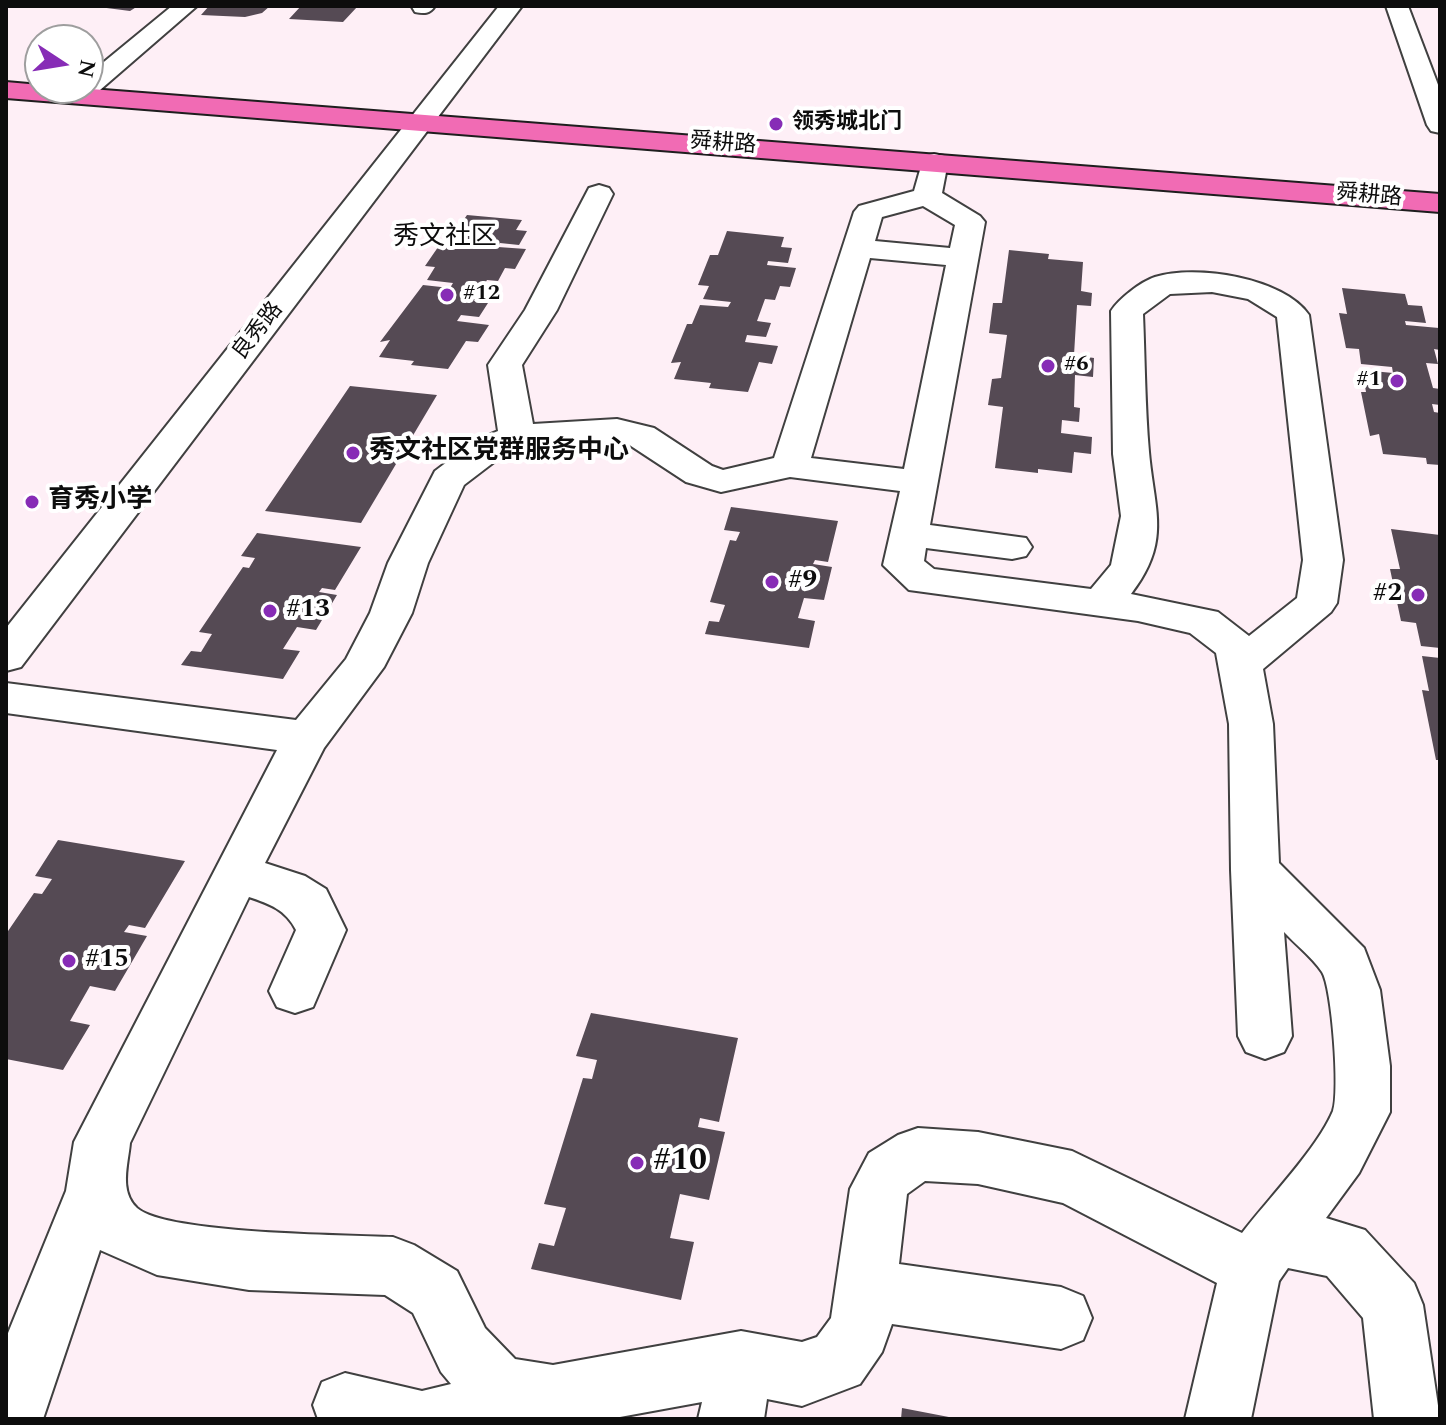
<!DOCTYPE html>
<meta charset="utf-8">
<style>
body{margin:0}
#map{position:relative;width:1446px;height:1425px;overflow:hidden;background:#feeff6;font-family:Spectral,serif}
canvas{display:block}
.frame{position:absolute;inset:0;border:8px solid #0d0d0d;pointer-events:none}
.north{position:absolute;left:24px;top:24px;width:80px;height:80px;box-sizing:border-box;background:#fff;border:2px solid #9e9e9e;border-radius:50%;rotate:102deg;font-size:22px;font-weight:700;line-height:32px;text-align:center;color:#0d0d0d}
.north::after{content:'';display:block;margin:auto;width:28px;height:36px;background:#872cb6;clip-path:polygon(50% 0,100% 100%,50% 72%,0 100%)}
</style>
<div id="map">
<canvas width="1446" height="1425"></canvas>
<div class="frame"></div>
<div class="north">N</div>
</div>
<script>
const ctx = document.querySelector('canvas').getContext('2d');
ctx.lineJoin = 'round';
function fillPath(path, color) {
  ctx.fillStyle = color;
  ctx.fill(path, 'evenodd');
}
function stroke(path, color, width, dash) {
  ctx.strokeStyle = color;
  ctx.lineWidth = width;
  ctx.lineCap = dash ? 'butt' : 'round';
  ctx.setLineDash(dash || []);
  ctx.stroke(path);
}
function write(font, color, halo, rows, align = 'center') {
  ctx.font = font + ' Spectral,"Noto Sans SC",serif';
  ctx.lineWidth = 8;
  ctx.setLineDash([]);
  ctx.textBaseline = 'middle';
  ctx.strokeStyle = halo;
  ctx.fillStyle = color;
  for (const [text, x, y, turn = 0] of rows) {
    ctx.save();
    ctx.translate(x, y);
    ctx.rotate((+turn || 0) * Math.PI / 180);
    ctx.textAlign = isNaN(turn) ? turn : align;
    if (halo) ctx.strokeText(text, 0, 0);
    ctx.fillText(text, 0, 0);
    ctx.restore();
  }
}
fillPath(new Path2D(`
 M 91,6 L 138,6 L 130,11 Z
 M 209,6 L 270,6 L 262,13 L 245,17 L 201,15 Z
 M 301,6 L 358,6 L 343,22 L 289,19 Z
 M 467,215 L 522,220 L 516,230 L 527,231 L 519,245 L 500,243 L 498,247 L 526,249 L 515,269 L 505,268 L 498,281 L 487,280 L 474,301 L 488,303 L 479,317 L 461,315 L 457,321 L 489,325 L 478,342 L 466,341 L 448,369 L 411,365 L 414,361 L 379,357 L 390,340 L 380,342 L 423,285 L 450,288 L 453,283 L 427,280 L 435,267 L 425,266 L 445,237 L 452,237 Z
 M 727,231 L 784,237 L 781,247 L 792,248 L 788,263 L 768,261 L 767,265 L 796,268 L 790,287 L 780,286 L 775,300 L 765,299 L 757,321 L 771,323 L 766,337 L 747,335 L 745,342 L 778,346 L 772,364 L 759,362 L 748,392 L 709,388 L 711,383 L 674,379 L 681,362 L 671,363 L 687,324 L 692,324 L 700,305 L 728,307 L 731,302 L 703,299 L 709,286 L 698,285 L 710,255 L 718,255 Z
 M 1009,250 L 1049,254 L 1048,259 L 1083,262 L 1081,291 L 1092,293 L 1091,306 L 1077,305 L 1074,355 L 1094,358 L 1093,377 L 1075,375 L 1074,407 L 1080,408 L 1079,422 L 1062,420 L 1061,433 L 1092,437 L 1091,454 L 1074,452 L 1072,473 L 1038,469 L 1038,473 L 995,468 L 1003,407 L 988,405 L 992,379 L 1001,378 L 1007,335 L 989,333 L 993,303 L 1002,303 Z
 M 1342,288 L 1405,294 L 1408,305 L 1422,306 L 1426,323 L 1405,321 L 1406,325 L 1439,328 L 1440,350 L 1434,349 L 1438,364 L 1426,363 L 1433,388 L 1440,389 L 1440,405 L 1432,404 L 1434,412 L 1440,413 L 1440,465 L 1427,464 L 1426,458 L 1383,454 L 1379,434 L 1370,436 L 1361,392 L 1366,392 L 1362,370 L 1393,373 L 1392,367 L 1361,364 L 1359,349 L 1346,348 L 1339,313 L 1347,314 Z
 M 350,386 L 437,395 L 361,523 L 265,511 Z
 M 731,507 L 838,521 L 828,562 L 815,560 L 813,564 L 832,567 L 824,600 L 804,598 L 798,618 L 815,621 L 809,648 L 705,634 L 709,621 L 719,622 L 725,605 L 710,602 L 730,540 L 736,541 L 740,532 L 724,530 Z
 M 1391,529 L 1440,535 L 1440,648 L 1421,646 L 1416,623 L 1401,621 L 1390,569 L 1400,569 Z
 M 257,533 L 361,547 L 335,590 L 322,588 L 319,592 L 337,595 L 316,630 L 297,627 L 283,649 L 300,651 L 283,679 L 181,665 L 191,651 L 201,652 L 212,634 L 199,632 L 243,567 L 249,568 L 255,558 L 241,556 Z
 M 1422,656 L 1440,658 L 1440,760 L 1436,760 L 1422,690 L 1429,691 Z
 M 58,840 L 185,861 L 145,928 L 129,925 L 124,932 L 147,936 L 115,991 L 90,986 L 70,1021 L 90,1025 L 63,1070 L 6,1059 L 6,934 L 34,893 L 42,894 L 52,879 L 35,876 Z
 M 591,1013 L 738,1038 L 719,1122 L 700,1118 L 698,1127 L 725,1132 L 709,1200 L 680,1194 L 670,1238 L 694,1242 L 681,1300 L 531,1269 L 539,1243 L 554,1246 L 566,1208 L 544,1204 L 583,1078 L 592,1079 L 597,1060 L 576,1056 Z
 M 902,1408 L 954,1418 L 954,1419 L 901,1419 Z`), '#554a54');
const minor = new Path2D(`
 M 172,6 L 197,6 L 100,90 L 82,90 L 80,88 L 88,88 L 88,75 Z
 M 435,6 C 430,14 424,14 415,12 L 412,7 Z
 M 499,6 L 522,6 L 21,667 L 6,671 L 6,628 Z
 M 1386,6 L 1408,6 L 1440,90 L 1440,133 L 1431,131 L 1427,125 Z
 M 934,154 L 944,156 L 948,162 L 942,193 L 980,216 L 985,222 L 930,525 L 1026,538 L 1032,547 L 1026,556 L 1012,559 L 926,548 L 924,561 L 934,569 L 1091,589 L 1111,565 L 1121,516 L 1113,454 L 1111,311 C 1119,299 1140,282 1155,277 C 1196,264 1284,278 1309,315 L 1343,560 L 1337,603 L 1331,612 L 1263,669 L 1273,724 L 1279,863 L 1364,948 L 1380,990 L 1390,1066 L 1390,1112 L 1359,1173 L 1326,1218 L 1365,1230 L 1414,1283 L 1423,1305 L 1440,1419 L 1374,1419 L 1363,1318 L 1327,1276 L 1288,1268 L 1279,1281 L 1251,1419 L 1185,1419 L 1217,1283 L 1063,1203 L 978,1184 L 925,1181 L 907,1194 L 899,1264 L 1061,1287 L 1083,1296 L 1092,1318 L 1083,1340 L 1061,1349 L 892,1324 L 882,1352 L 860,1384 L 802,1406 L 767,1399 L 764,1419 L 698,1419 L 702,1402 L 609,1419 L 318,1419 L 313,1405 L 322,1382 L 345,1373 L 422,1391 L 451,1384 L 441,1372 L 413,1313 L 385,1295 L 249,1290 L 157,1275 L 100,1250 L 43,1419 L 6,1419 L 6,1338 L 66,1191 L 74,1142 L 277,750 L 6,713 L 6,683 L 296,720 L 346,659 L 370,613 L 388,563 L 435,471 L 476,440 L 498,431 L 488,365 L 525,310 L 589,188 L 599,185 L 609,188 L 613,194 L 557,310 L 522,365 L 533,424 L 617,419 L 654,428 L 712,466 L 723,470 L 774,458 L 854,212 L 859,206 L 914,191 L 924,156 ZM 923,206 L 955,225 L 950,248 L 875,241 L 882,217 ZM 870,258 L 946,265 L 904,469 L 811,458 ZM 1212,292 L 1248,299 L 1277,317 L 1303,560 L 1297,598 L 1249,636 L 1218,612 L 1131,594 C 1172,541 1154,510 1149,452 C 1145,406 1145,360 1143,314 L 1170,294 ZM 617,441 L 628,444 L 686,482 L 721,492 L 790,477 L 900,491 L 883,565 L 909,590 L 1138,621 L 1190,633 L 1216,653 L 1229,724 L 1231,870 L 1238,1036 L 1246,1052 L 1265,1059 L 1284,1052 L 1292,1036 L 1284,932 C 1296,945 1312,957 1322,972 C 1332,987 1340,1093 1333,1111 C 1317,1149 1268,1199 1242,1233 L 1072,1151 L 978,1132 L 918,1128 L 898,1135 L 869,1153 L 850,1189 L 831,1318 L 817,1337 L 802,1342 L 741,1331 L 553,1365 L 515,1359 L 485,1328 L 457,1271 L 414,1245 L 393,1237 C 347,1235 166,1234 137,1208 C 119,1191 128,1165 130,1143 L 249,897 C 270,904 286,910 296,930 L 269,991 L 277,1007 L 295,1013 L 313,1007 L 346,930 L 326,889 L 305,876 L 265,863 L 324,748 L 384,667 L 412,613 L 428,563 L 464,485 L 502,456 L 523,446 Z`);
const major = new Path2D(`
 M 6,82 L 40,85 L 40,88 L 78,88 L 1440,194 L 1440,212 L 6,98 Z`);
stroke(minor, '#404040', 4);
stroke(major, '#1e1e1e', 4);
fillPath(minor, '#fff');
fillPath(major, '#f16bb4');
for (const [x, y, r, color] of [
 [776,124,8,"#872cb6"],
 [447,295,8,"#872cb6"],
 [1048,366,8,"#872cb6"],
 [1397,381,8,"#872cb6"],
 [353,453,8,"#872cb6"],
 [32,502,8,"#872cb6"],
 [772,582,8,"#872cb6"],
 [1418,595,8,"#872cb6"],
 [270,611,8,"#872cb6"],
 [69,961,8,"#872cb6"],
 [637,1163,8,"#872cb6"]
]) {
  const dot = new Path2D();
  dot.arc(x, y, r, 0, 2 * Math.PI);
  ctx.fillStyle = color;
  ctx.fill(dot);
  stroke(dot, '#fff', 3);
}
write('bold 22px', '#0d0d0d', '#fff', [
 ["领秀城北门",792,124],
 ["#12",463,295],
 ["#6",1064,366],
 ["#1",1381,381,"right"]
], 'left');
write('22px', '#0d0d0d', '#fff', [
 ["舜耕路",723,145,4],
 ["舜耕路",1369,197,5],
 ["良秀路",259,332,-52]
]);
write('26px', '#0d0d0d', '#fff', [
 ["秀文社区",445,239]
]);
write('bold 26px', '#0d0d0d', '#fff', [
 ["秀文社区党群服务中心",369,453],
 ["育秀小学",48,502],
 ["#9",788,582],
 ["#2",1402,595,"right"],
 ["#13",286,611],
 ["#15",85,961]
], 'left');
write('bold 32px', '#0d0d0d', '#fff', [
 ["#10",653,1163]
], 'left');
</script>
